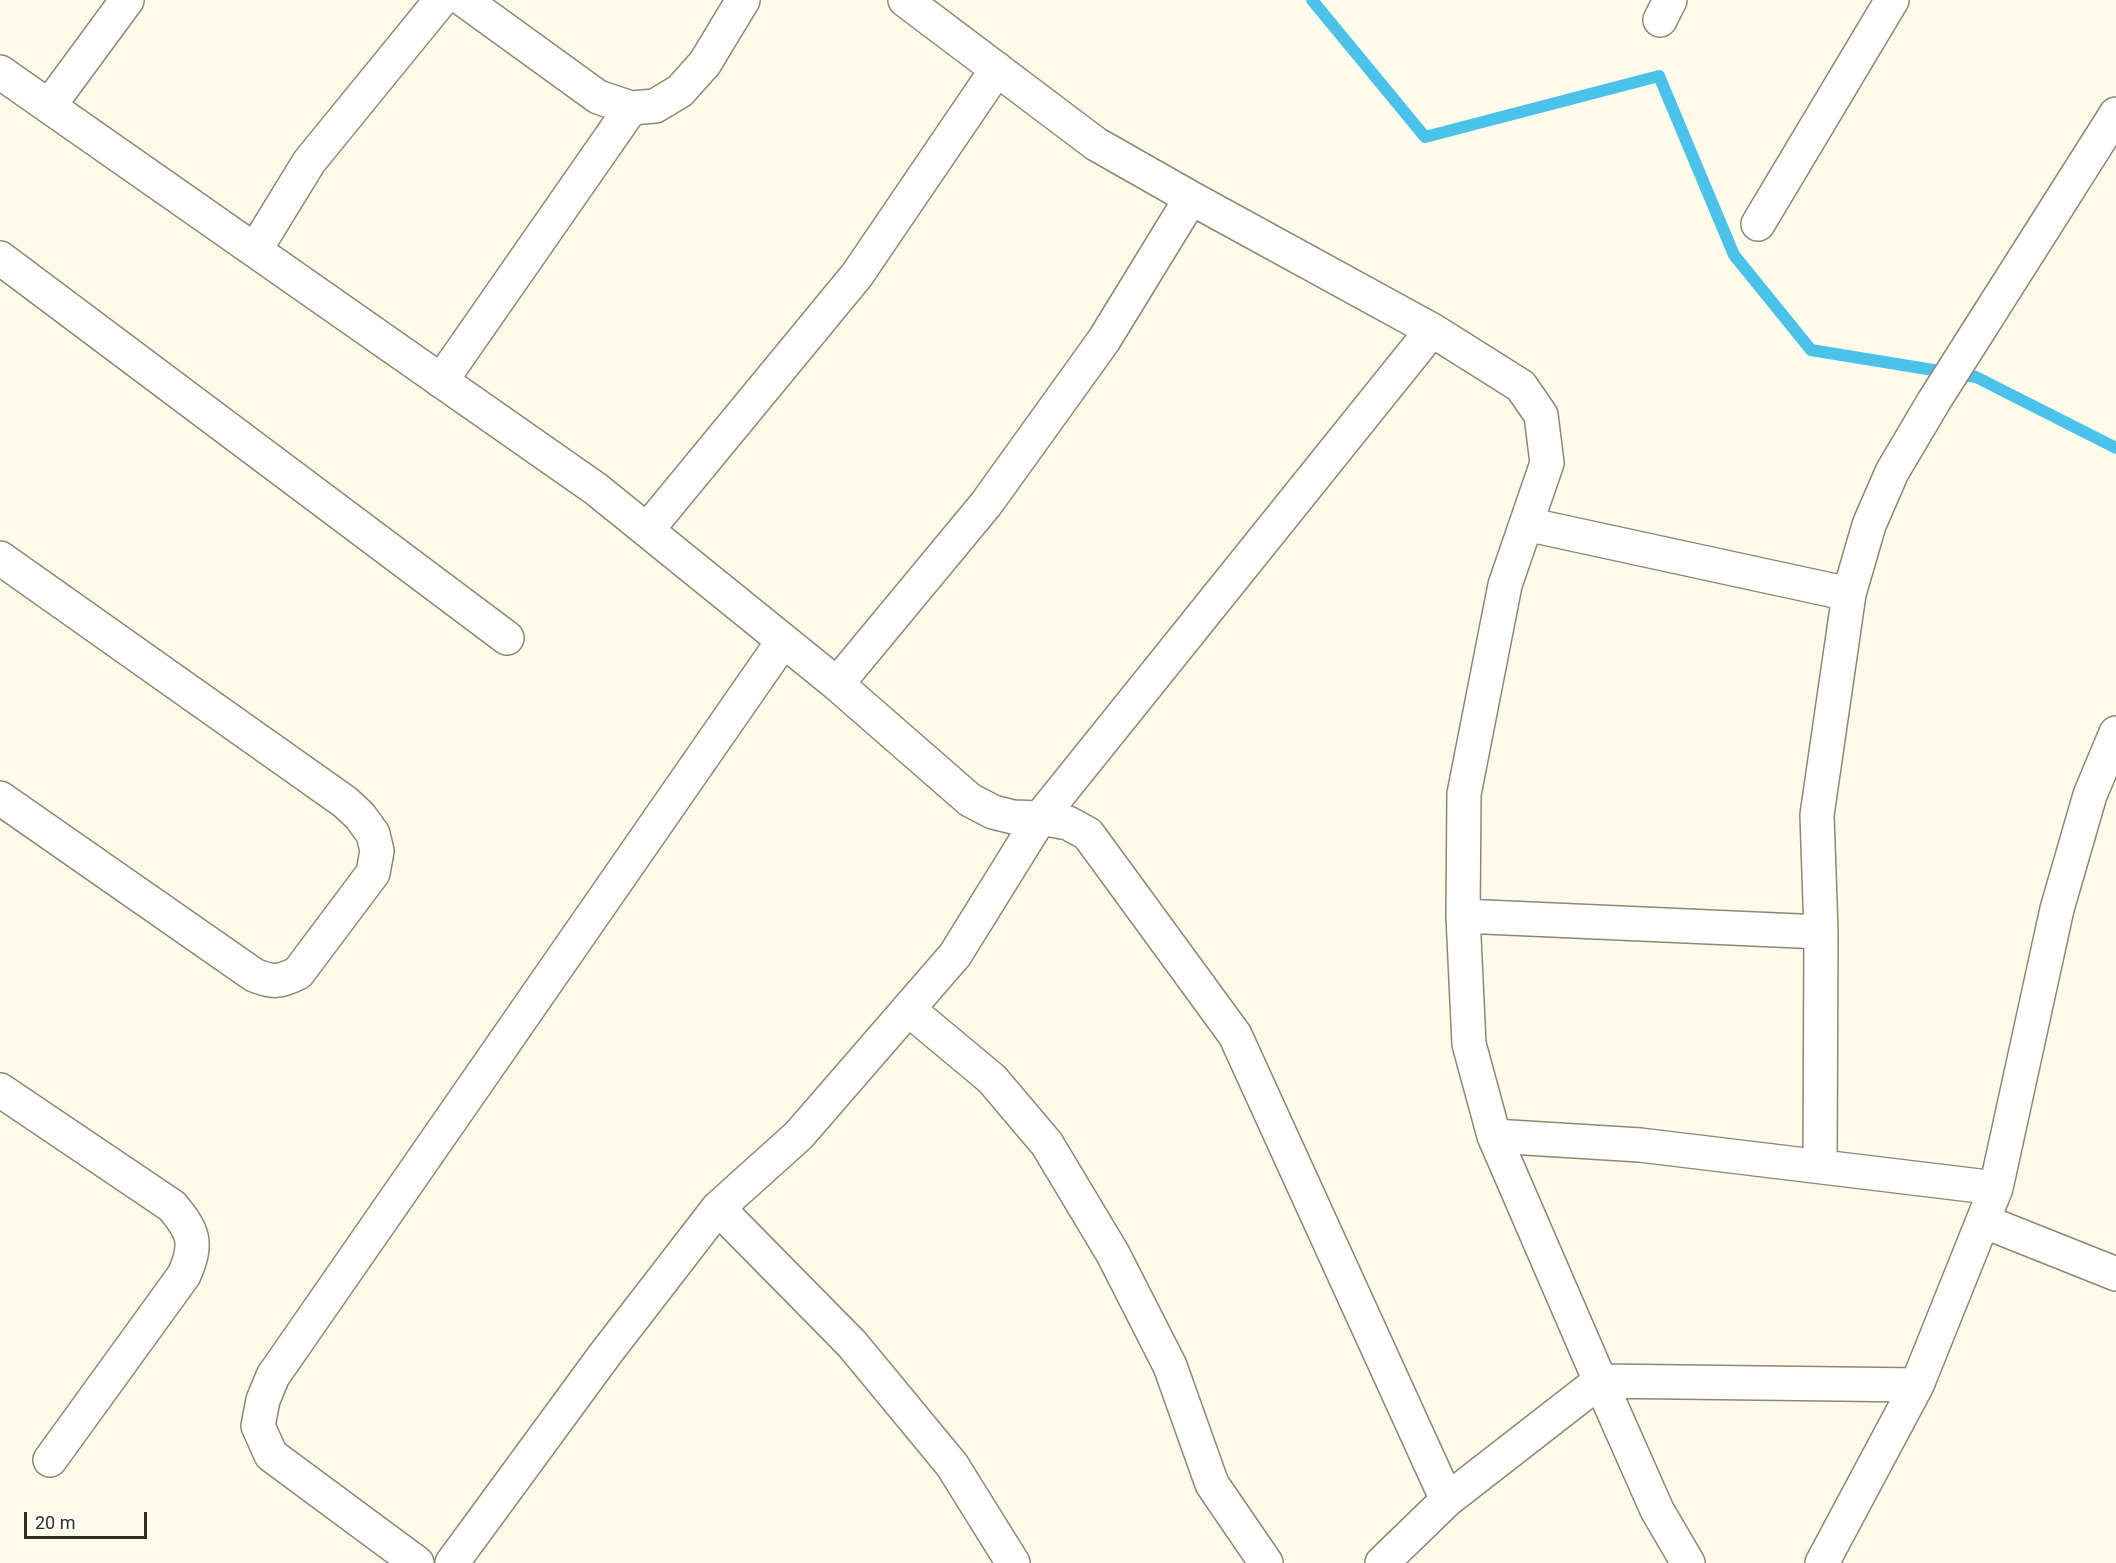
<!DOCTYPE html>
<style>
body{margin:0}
#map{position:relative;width:2116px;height:1563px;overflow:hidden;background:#fffbea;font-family:Roboto,sans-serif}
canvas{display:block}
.scale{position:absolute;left:24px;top:1512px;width:123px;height:27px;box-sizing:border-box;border:3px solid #2f2d25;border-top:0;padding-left:8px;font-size:18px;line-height:21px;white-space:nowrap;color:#2f2d25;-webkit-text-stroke:4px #fff;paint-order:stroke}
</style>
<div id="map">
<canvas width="2116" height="1563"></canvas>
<div class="scale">20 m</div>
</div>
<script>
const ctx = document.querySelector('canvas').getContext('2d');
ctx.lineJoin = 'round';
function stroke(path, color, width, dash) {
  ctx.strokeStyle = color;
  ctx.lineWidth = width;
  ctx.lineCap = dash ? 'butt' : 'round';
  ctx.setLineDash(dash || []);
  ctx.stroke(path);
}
stroke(new Path2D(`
 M 1312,0 L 1425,137 L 1659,76 L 1734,255 L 1811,350 L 1976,377 L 2116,448`), '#4ac2ea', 12);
const minor = new Path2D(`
 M 464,0 L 598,97 L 631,108 L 655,106 L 680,91 L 705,63 L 743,0
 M 905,0 L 1096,144 L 1191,198 L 1432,330 L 1521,386 L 1541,415 L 1547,463 L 1505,585 L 1464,794 L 1463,916 L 1469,1044 L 1494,1136 L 1600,1381 L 1657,1510 L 1688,1563
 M 1660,20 L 1670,0
 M 0,72 L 596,489 L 837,684 L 970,800 L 993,812 L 1013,817 L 1040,818 L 1068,823 L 1088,834 L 1235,1035 L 1447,1500 L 1600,1381 L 1917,1385 L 1822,1563
 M 49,106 L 127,0
 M 1758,224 L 1892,0
 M 255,250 L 309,162 L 441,0
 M 0,258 L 507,638
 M 441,381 L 631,108
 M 1526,524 L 1849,594
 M 647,530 L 857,275 L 997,69
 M 0,558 L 345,802 L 360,816 L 373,834 L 377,851 L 373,873 L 298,973 C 280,982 273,983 254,975 L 0,798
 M 837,684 L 986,504 L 1104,340 L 1191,198
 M 1463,916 L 1821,932
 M 908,1009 L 992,1079 L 1047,1144 L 1113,1254 L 1170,1366 L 1212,1484 L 1266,1563
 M 0,1090 L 172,1206 C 194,1232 198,1243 184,1275 L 50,1460
 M 1494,1136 L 1640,1145 L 1996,1188
 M 1820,1166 L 1821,932 L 1817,815 L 1849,594 L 1869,525 L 1892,472 L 1934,401 L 2116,114
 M 718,1208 L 852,1344 L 952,1465 L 1013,1563
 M 1983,1221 L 2116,1274
 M 1917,1385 L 1996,1188 L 2057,909 L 2090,795 L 2116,733
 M 417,1563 L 271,1455 L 258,1426 L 263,1400 L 273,1376 L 783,641
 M 452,1563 L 606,1353 L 718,1208 L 799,1135 L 955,955 L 1040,818 L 1432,330
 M 1382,1563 L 1447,1500`);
stroke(minor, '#8d8874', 36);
stroke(minor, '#fff', 33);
</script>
